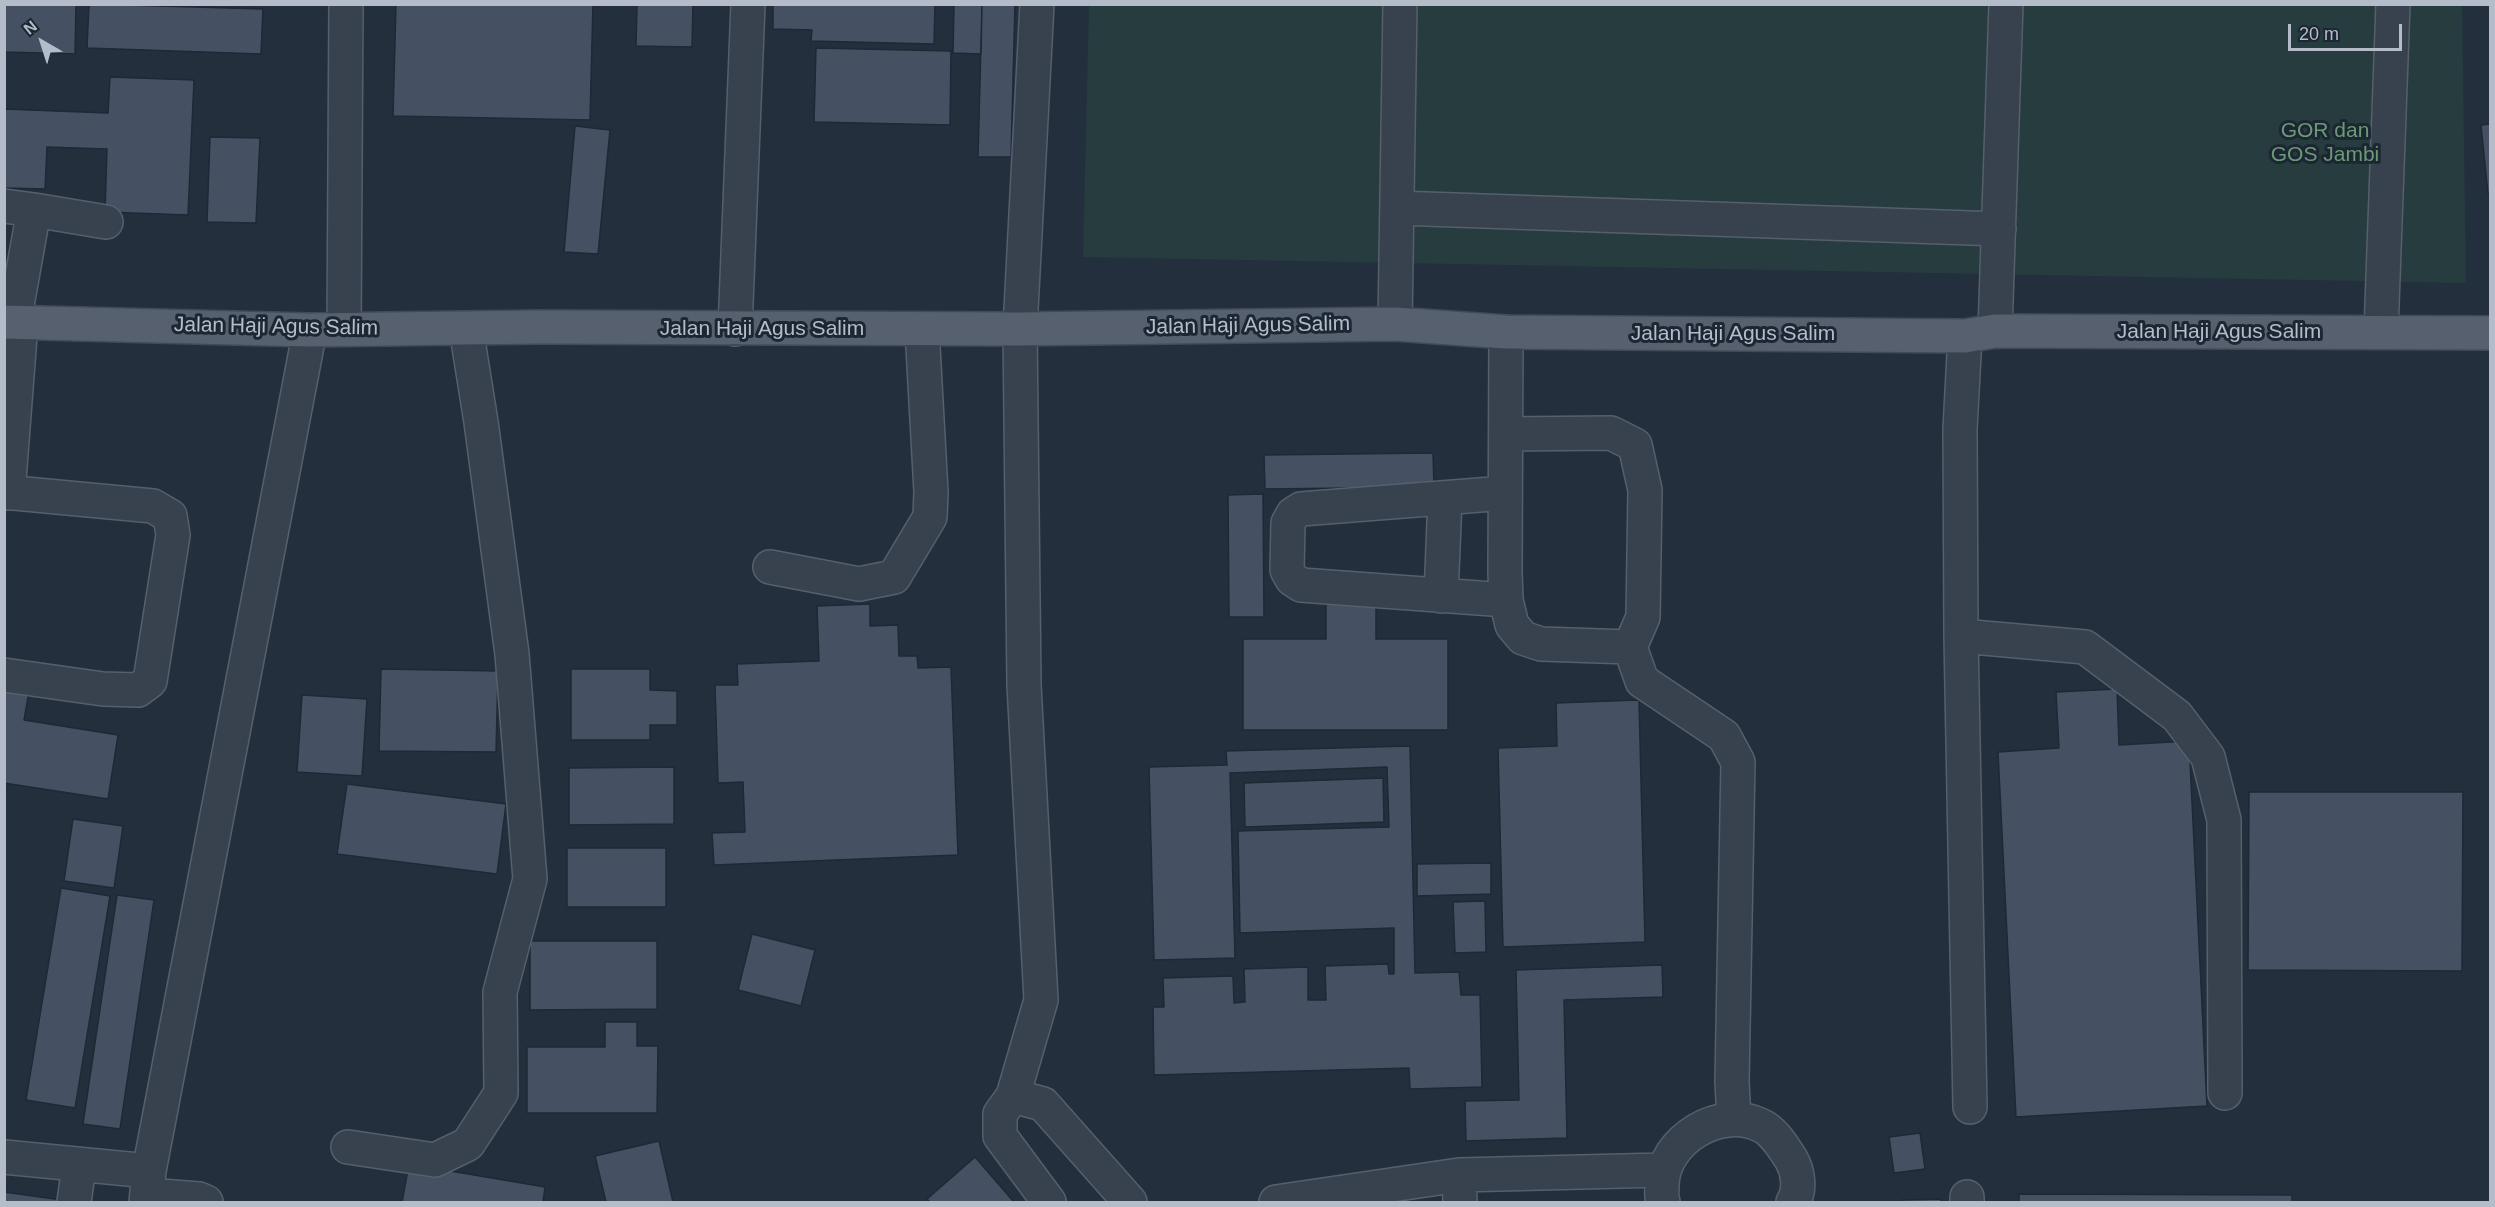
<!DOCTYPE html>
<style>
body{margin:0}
#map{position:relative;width:2495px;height:1207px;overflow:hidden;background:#242f3e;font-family:Helvetica,sans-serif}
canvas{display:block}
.frame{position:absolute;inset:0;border:6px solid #b4bcc9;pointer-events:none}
.north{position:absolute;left:12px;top:12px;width:60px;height:60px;-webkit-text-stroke:4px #1d2633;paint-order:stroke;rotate:321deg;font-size:16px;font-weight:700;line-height:24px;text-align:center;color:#b4bcc9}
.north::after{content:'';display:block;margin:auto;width:21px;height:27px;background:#b4bcc9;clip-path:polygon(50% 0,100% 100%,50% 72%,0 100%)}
.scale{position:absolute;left:2288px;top:24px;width:114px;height:27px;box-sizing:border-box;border:3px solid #b4bcc9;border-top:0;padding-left:8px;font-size:18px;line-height:21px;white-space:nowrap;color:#b4bcc9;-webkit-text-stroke:4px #1d2633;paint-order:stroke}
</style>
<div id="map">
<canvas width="2495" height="1207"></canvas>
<div class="frame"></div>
<div class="north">N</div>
<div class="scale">20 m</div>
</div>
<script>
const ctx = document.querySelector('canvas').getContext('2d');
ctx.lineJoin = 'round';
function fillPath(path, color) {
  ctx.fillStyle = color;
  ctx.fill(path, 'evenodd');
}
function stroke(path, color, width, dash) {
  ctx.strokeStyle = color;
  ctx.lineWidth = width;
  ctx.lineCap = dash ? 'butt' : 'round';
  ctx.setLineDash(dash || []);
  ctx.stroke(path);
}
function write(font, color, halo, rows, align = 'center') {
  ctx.font = font + ' Helvetica,sans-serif';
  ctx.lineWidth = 6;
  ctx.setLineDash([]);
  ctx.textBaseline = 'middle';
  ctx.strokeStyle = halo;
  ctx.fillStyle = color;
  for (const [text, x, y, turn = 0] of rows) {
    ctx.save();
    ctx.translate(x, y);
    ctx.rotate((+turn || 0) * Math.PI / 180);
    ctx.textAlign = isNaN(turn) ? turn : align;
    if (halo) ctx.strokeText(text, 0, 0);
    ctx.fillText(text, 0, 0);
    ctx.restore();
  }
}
fillPath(new Path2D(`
 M 1089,5 L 2462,5 L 2466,283 L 1083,257 Z`), '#263c3f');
const building = new Path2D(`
 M 4,4 L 76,5 L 75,54 L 4,52 Z
 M 89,4 L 263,9 L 261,54 L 87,48 Z
 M 396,4 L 593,4 L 590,120 L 393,116 Z
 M 637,4 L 693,4 L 692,47 L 636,46 Z
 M 773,4 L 935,4 L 934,44 L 811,41 L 812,30 L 773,29 Z
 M 954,4 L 982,4 L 981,54 L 953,53 Z
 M 982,4 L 1015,4 L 1011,157 L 978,157 Z
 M 816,48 L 951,51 L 950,125 L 814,122 Z
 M 110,77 L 194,80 L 188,215 L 105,212 L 107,149 L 47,147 L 45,189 L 4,188 L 4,109 L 108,113 Z
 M 2490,124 L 2490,194 L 2488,194 L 2481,125 Z
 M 575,126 L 610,130 L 598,254 L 564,252 Z
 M 210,137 L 260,138 L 256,223 L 207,222 Z
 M 1433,453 L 1434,487 L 1265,489 L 1264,455 Z
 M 1263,494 L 1264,617 L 1229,617 L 1228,495 Z
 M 870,604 L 870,626 L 898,625 L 899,656 L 917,656 L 918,668 L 951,667 L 958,855 L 714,865 L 712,833 L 745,832 L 743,782 L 718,783 L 715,685 L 738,685 L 737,664 L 819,661 L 817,606 Z
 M 1326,604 L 1376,604 L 1376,639 L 1448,639 L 1448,730 L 1243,730 L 1243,639 L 1326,639 Z
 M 381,669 L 498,671 L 496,752 L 379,751 Z
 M 571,669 L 650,669 L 650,690 L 677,691 L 677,725 L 650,725 L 650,740 L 571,740 Z
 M 4,682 L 30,686 L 24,720 L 118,735 L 108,799 L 4,783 Z
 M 2117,689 L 2119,745 L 2189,741 L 2207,1106 L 2016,1117 L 1998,752 L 2059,748 L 2056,692 Z
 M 302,695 L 367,699 L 362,776 L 297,772 Z
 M 1639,700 L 1645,942 L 1503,947 L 1498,748 L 1557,746 L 1556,703 Z
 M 1410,746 L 1415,973 L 1459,972 L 1461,995 L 1480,995 L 1482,1087 L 1410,1089 L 1409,1068 L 1154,1075 L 1153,1007 L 1164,1007 L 1163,978 L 1233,976 L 1234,1003 L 1245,1002 L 1244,969 L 1308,967 L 1308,1000 L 1326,1000 L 1325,966 L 1388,964 L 1389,974 L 1394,974 L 1394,928 L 1240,933 L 1238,831 L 1389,827 L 1387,767 L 1230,773 L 1235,958 L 1154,960 L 1149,767 L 1227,765 L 1226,751 Z
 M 674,767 L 674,824 L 569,825 L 569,768 Z
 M 1383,778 L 1384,822 L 1245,827 L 1244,783 Z
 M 347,784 L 506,804 L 497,874 L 337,854 Z
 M 2249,792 L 2463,792 L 2462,971 L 2248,970 Z
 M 73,819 L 123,826 L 114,888 L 64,881 Z
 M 567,848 L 666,848 L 666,907 L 567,907 Z
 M 1491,863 L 1491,894 L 1417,896 L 1417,864 Z
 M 61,888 L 110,896 L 75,1108 L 26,1100 Z
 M 117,895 L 154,900 L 120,1129 L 83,1124 Z
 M 1485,901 L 1486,952 L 1455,953 L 1453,902 Z
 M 752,934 L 815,950 L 801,1006 L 738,990 Z
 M 530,941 L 657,941 L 657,1009 L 530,1010 Z
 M 1662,965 L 1663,997 L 1564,1000 L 1567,1138 L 1466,1141 L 1465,1101 L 1519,1100 L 1516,970 Z
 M 605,1022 L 637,1022 L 637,1046 L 658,1046 L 657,1113 L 527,1113 L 527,1047 L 605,1047 Z
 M 1920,1133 L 1925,1169 L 1894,1173 L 1889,1137 Z
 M 659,1141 L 673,1202 L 606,1202 L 595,1156 Z
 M 975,1157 L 1014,1202 L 930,1202 L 927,1199 Z
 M 409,1164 L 545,1187 L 543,1202 L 402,1202 Z
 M 4,1192 L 62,1200 L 61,1202 L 4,1202 Z
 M 2019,1194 L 2292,1195 L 2292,1202 L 2019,1202 Z
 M 1941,1199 L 1941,1202 L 1902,1202 L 1902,1200 Z`);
fillPath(building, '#455162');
stroke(building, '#1f2835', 1.5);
const minor = new Path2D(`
 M 1037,4 L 1020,329 L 1024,685 L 1041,1000 L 1013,1096 L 1000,1114 L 1000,1136 L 1049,1202
 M 4,206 L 34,210 L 14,322
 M 1397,208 L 1999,229
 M 34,210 L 106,222
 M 1395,324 L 1400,4
 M 344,329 L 346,4
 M 735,329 L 748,4
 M 1995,331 L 2006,4
 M 1506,332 L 1505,572 L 1506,600 L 1512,625 L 1523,638 L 1541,644 L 1630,647 L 1642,681 L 1724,736 L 1738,762 L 1732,1082 L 1734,1119
 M 2381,332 L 2393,4
 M 1965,336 L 1960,429 L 1961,636 L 1970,1107
 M 1506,434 L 1611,433 L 1635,445 L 1645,490 L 1643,617 L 1630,647
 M 4,492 L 153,506 L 170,516 L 173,535 L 150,681 L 138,690 L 103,689 L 4,675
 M 8,493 L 21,323
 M 1505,493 L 1301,509 L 1293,514 L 1288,523 L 1287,570 L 1292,579 L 1301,585 L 1506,600
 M 770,567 L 859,584 L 894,577 L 930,517 L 931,492 L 922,329
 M 1441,596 L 1445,498
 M 1961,636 L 2085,647 L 2177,716 L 2208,757 L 2224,820 L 2225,1093
 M 1013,1096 L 1043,1104 L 1130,1202
 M 348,1147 L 435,1160 L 468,1144 L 501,1093 L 500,992 L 530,879 L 512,654 L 481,422 L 466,328
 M 4,1157 L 149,1171
 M 1459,1175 L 1460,1202
 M 147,1195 L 199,1199 L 206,1202
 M 1967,1197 L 1967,1202
 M 74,1202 L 79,1166
 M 146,1202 L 149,1171 L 310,330
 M 1276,1202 L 1459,1175 L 1663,1170
 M 1663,1202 C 1661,1197 1662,1191 1662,1184 C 1664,1140 1719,1106 1760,1125 C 1774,1131 1783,1147 1791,1159 C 1798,1171 1801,1190 1793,1202`);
const major = new Path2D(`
 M 4,322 L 310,330 L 540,327 L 1020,329 L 1395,324 L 1506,332 L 1965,336 L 1995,331 L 2490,333`);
stroke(minor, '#565f6c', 36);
stroke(major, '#414a57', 36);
stroke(minor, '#38414e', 33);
stroke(major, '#56606e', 33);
write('21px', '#6b9a76', '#1d2633', [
 ["GOR dan",2325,131],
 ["GOS Jambi",2325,155]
]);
write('21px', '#b4bcc9', '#1d2633', [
 ["Jalan Haji Agus Salim",1248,326,-1],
 ["Jalan Haji Agus Salim",276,327,1],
 ["Jalan Haji Agus Salim",762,329],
 ["Jalan Haji Agus Salim",2219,332],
 ["Jalan Haji Agus Salim",1733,334]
]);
</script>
